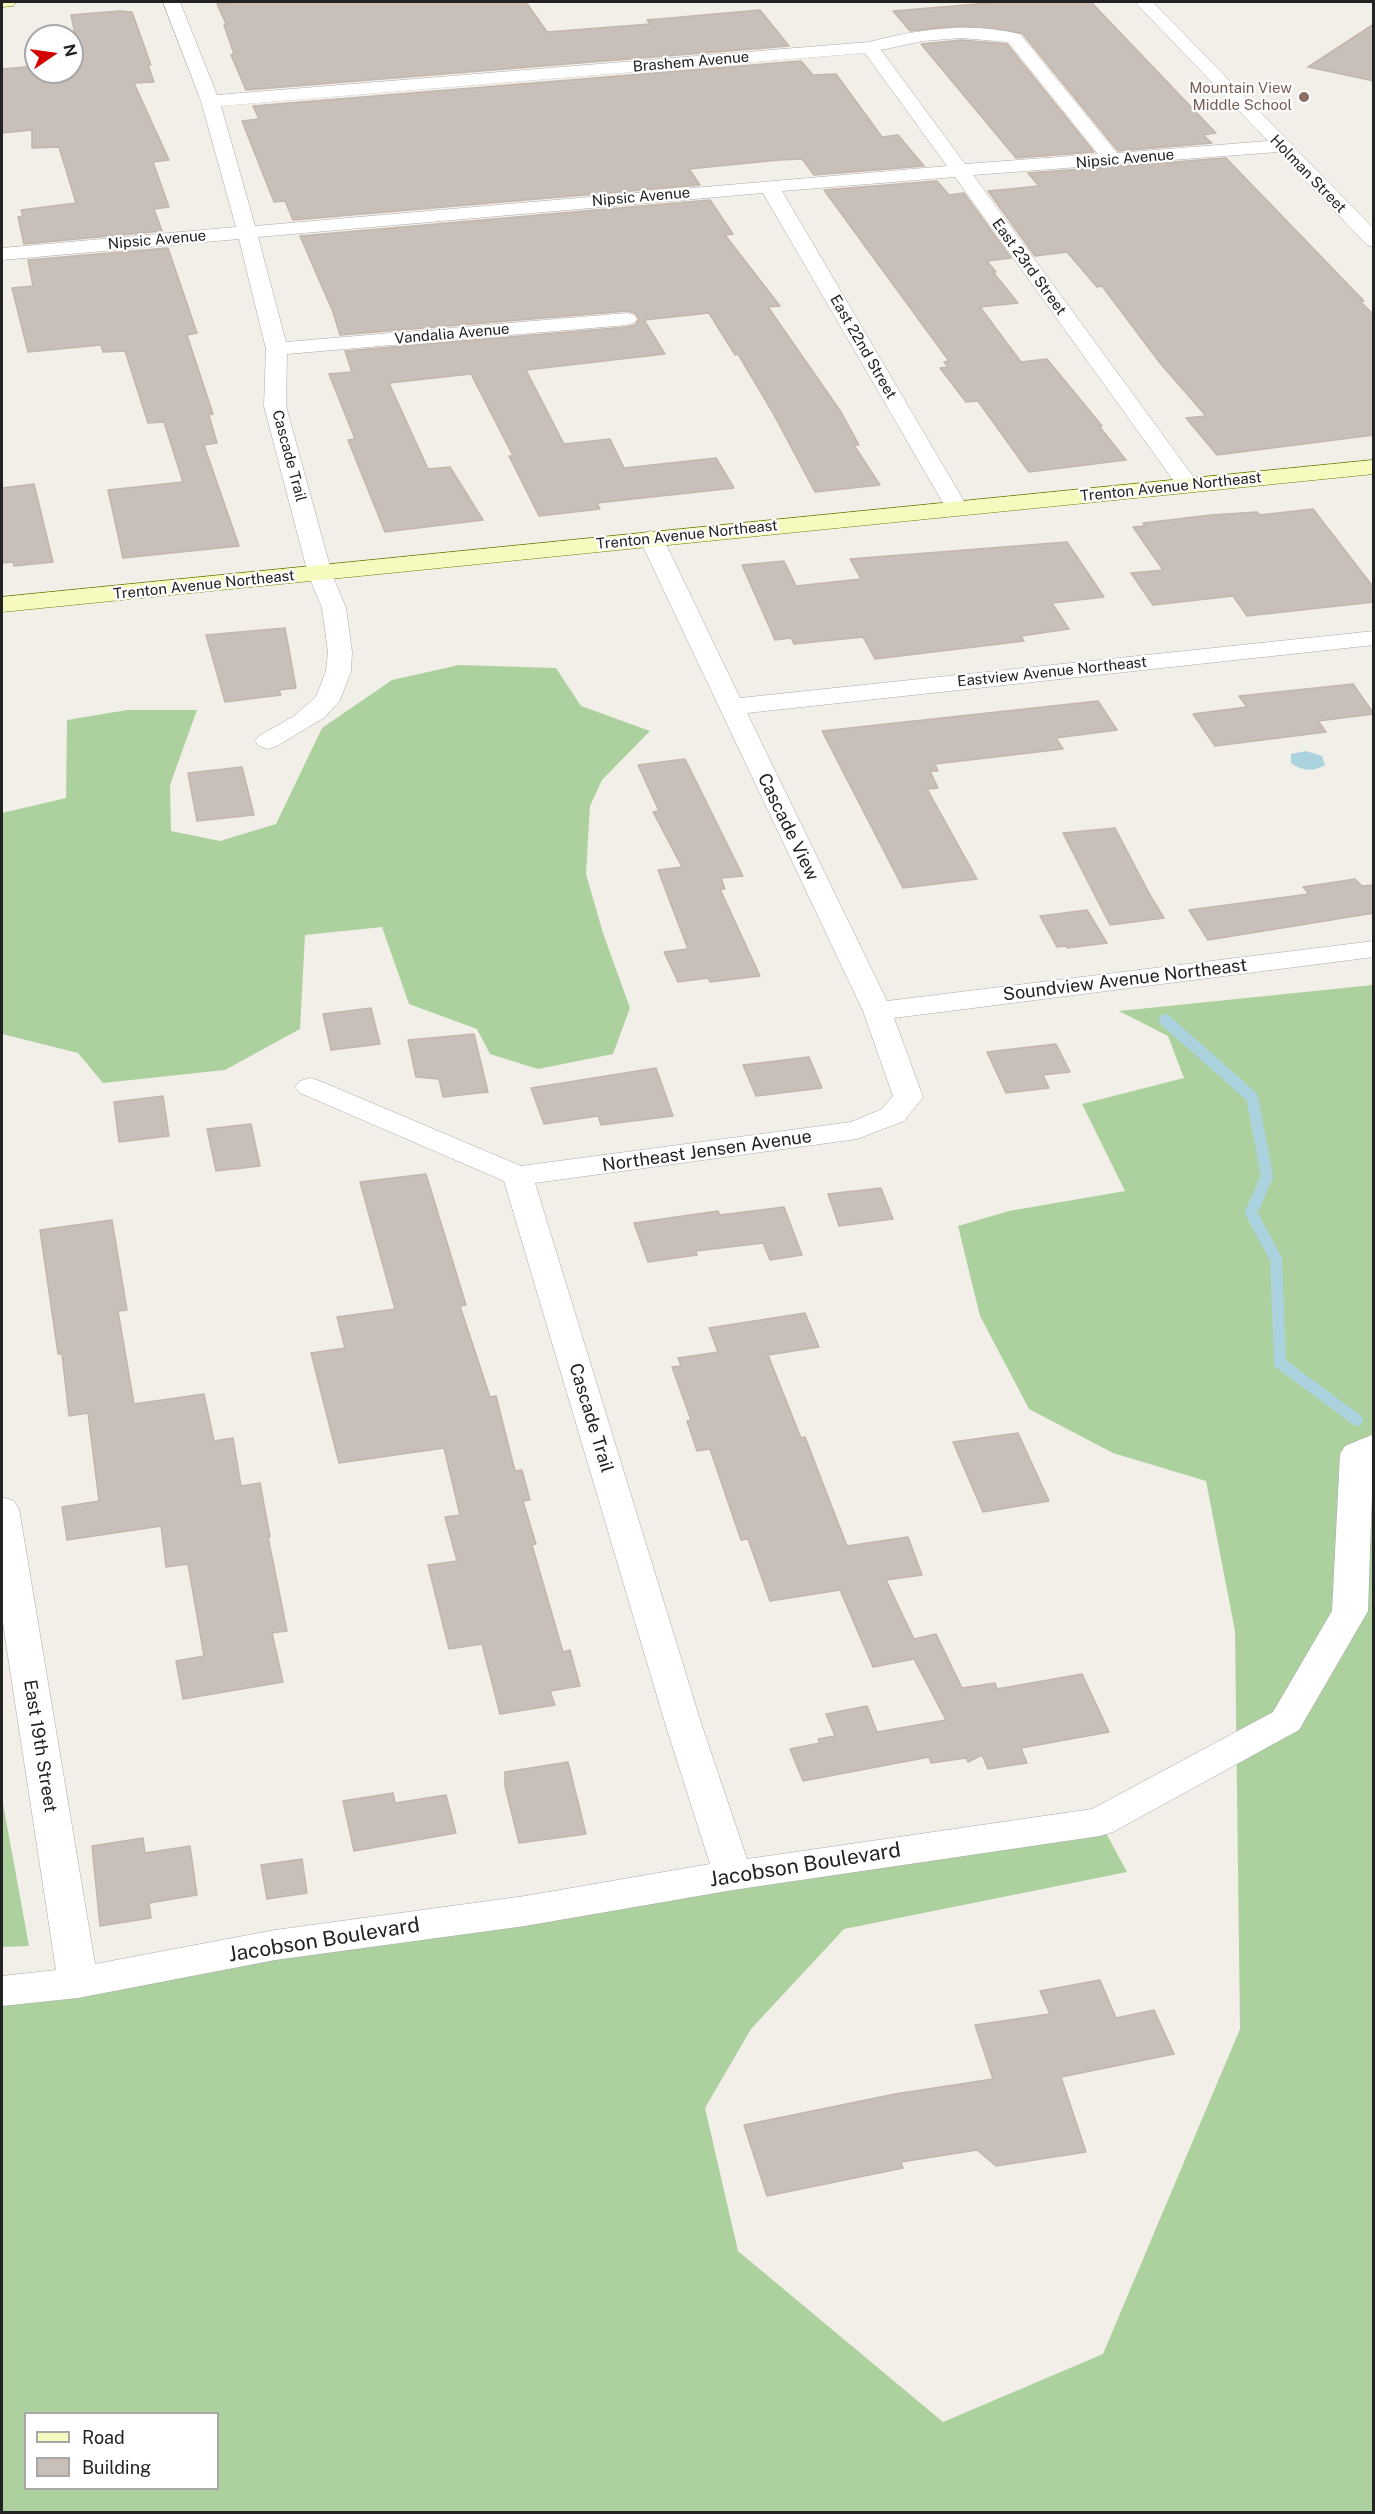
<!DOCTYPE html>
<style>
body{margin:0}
#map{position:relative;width:1375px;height:2514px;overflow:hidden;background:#f2efe9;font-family:"Public Sans",sans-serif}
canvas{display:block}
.frame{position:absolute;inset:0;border:3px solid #222;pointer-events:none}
.legend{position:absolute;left:24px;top:2412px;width:195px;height:78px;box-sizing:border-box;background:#fff;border:2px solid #a7a7a7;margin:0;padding:8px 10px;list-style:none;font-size:18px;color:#222}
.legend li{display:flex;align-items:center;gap:12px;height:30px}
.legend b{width:30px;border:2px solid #a7a7a7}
.north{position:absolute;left:24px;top:24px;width:60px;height:60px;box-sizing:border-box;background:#fff;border:2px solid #a7a7a7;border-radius:50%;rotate:77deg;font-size:16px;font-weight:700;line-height:24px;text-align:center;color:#222}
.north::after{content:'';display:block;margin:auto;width:21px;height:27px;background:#d40000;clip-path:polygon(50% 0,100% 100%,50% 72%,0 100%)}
</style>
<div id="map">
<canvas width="1375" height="2514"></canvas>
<div class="frame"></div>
<ul class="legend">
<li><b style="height:8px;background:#f7fabf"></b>Road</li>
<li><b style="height:16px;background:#c7bfb8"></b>Building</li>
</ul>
<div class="north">N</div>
</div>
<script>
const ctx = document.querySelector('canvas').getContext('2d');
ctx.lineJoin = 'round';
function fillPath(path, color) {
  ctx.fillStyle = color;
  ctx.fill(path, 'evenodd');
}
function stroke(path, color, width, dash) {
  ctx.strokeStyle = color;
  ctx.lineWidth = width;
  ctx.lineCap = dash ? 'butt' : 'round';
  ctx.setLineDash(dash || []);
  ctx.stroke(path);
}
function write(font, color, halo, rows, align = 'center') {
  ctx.font = font + ' "Public Sans",sans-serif';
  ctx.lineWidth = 4.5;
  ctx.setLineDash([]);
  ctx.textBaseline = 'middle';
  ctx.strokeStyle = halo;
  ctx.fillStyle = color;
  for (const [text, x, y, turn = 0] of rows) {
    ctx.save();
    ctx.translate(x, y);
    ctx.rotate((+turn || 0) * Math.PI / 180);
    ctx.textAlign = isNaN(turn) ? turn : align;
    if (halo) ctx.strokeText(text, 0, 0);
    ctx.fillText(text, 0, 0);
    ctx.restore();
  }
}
fillPath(new Path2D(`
 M 459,665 L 556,668 L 581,706 L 650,731 L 602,780 L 590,806 L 586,874 L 603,933 L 630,1008 L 613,1054 L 538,1069 L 490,1054 L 477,1029 L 409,1004 L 382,927 L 305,935 L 300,1029 L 225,1070 L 103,1083 L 78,1053 L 2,1034 L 2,813 L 66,798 L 67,720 L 127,710 L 197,710 L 170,785 L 171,831 L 220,841 L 276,824 L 322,728 L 392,680 Z
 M 1373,985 L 1373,2512 L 2,2512 L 2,1991 L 78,1983 L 1100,1822 L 1127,1872 L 844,1929 L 751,2029 L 705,2108 L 738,2251 L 943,2422 L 1103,2354 L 1240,2029 L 1235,1631 L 1206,1481 L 1113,1453 L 1029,1409 L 980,1316 L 958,1226 L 1009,1211 L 1125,1191 L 1082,1104 L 1184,1078 L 1168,1036 L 1119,1011 ZM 26,2414 L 218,2414 L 218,2488 L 26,2488 Z
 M 2,1798 L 29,1946 L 2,1947 Z`), '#add19e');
fillPath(new Path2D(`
 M 1306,751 L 1322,756 L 1325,765 C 1314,772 1301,771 1291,763 L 1291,754 Z`), '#aad3df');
stroke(new Path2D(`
 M 1165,1020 L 1252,1097 L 1267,1176 L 1251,1213 L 1276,1259 L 1280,1363 L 1357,1420`), '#aad3df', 12);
const building = new Path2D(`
 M 243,2 L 526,2 L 547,32 L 650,24 L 647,20 L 760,10 L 789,46 L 246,90 L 231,55 L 234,54 L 224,25 L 226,24 L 217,4 Z
 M 1002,2 L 1091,2 L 1216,133 L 1203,135 L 1212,143 L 1118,151 L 1022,33 L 963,26 L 910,31 L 893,11 Z
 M 119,11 L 132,12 L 151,65 L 148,65 L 154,82 L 134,83 L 169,160 L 153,162 L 169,207 L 154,209 L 162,231 L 24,244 L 18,217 L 23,216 L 21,210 L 76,203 L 59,147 L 32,148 L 32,130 L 2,133 L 2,69 L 36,66 L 36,72 L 72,72 L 72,63 L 81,63 L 71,15 Z
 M 1374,24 L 1374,81 L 1308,67 Z
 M 961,40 L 1007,44 L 1094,152 L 1016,158 L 921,44 Z
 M 801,61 L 813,75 L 836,74 L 882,137 L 898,135 L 924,166 L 814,175 L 802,159 L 779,160 L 689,169 L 700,185 L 293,220 L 285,201 L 274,202 L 242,121 L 259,119 L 253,106 Z
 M 1226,158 L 1364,301 L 1360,301 L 1374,315 L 1374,435 L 1217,455 L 1186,418 L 1206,416 L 1160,363 L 1102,286 L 1097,287 L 1067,252 L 1035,256 L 988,191 L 1039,186 L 1028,173 Z
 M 937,181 L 949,195 L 964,193 L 1011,258 L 987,261 L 996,272 L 993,272 L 1018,303 L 980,307 L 1021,362 L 1047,359 L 1102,426 L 1099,426 L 1126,460 L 1029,472 L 978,401 L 966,402 L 940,368 L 948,367 L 944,362 L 949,361 L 824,190 Z
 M 710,200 L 733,234 L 725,235 L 780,306 L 768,307 L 841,412 L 859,445 L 854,445 L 880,485 L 815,492 L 773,413 L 738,354 L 735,355 L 709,313 L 644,320 L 665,354 L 526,370 L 564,444 L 610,439 L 624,468 L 716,458 L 734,488 L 597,503 L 600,509 L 539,516 L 509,456 L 513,456 L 471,374 L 389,383 L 428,469 L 450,467 L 483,520 L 385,532 L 348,440 L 355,439 L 329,374 L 352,372 L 345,351 L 627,327 L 635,325 L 639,319 L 635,313 L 627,311 L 340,335 L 333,312 L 300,236 Z
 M 168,248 L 197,333 L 187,335 L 213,414 L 209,415 L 217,443 L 204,445 L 239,546 L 123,558 L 108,490 L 183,482 L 164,422 L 148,423 L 125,351 L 103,352 L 101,345 L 28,352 L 12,288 L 33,286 L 28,260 Z
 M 34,484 L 53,562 L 14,566 L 13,562 L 2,563 L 2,488 Z
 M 1313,509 L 1374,588 L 1374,602 L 1247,616 L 1233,596 L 1153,605 L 1131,573 L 1163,570 L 1133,527 L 1145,526 L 1143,523 L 1211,515 L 1257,512 L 1260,515 Z
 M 1067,542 L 1104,597 L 1052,603 L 1069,629 L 1021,636 L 1024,641 L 875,659 L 863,637 L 794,644 L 791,638 L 775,640 L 742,565 L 784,561 L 796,586 L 861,579 L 850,559 Z
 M 285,628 L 296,688 L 279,690 L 281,695 L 225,702 L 206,635 Z
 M 1353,684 L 1374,714 L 1318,721 L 1326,732 L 1215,746 L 1193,714 L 1247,707 L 1239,696 Z
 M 1098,701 L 1117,730 L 1056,738 L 1063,749 L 935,764 L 938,771 L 930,771 L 938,788 L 927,789 L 977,879 L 903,888 L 822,731 Z
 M 685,759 L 743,876 L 721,878 L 725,889 L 720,889 L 760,976 L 710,982 L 708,978 L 678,982 L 664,952 L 688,949 L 658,870 L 682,867 L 653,812 L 659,811 L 638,765 Z
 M 242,767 L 254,815 L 197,821 L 188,773 Z
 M 1115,828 L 1150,895 L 1164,918 L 1110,925 L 1063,833 Z
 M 1355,879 L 1362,886 L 1374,885 L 1374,913 L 1208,940 L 1189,910 L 1309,894 L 1303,887 Z
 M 1087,910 L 1107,943 L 1067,948 L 1066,946 L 1057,947 L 1040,916 Z
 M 371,1008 L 380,1044 L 331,1050 L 323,1014 Z
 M 474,1034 L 488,1092 L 443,1097 L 439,1079 L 416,1077 L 408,1040 Z
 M 1056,1044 L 1070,1072 L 1043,1075 L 1049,1088 L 1006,1093 L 987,1052 Z
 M 809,1057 L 822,1088 L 756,1096 L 743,1065 Z
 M 656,1068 L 673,1116 L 601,1125 L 598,1116 L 544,1124 L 531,1088 Z
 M 163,1096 L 169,1136 L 119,1142 L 114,1102 Z
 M 251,1124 L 260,1166 L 216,1171 L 207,1129 Z
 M 426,1174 L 466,1305 L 460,1306 L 490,1397 L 496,1396 L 515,1471 L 522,1470 L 530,1500 L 523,1501 L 536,1544 L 532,1545 L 563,1652 L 570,1650 L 580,1686 L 550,1691 L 555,1705 L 500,1714 L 482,1644 L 449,1649 L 428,1565 L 457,1561 L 445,1517 L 460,1515 L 444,1448 L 339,1463 L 311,1353 L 345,1348 L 337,1317 L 395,1309 L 360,1182 Z
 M 881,1188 L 893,1219 L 839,1226 L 828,1194 Z
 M 784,1207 L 802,1255 L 770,1260 L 763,1243 L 696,1251 L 697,1255 L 648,1262 L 634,1223 L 718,1211 L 720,1215 Z
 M 112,1220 L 127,1310 L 118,1311 L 134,1404 L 204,1394 L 214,1441 L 233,1438 L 241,1486 L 260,1483 L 270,1537 L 268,1537 L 287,1631 L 272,1633 L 283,1682 L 183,1699 L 176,1661 L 204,1656 L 188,1564 L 166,1567 L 161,1526 L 67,1540 L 62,1507 L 99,1501 L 88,1413 L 69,1416 L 62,1354 L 58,1354 L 40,1230 Z
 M 805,1313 L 819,1347 L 768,1355 L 801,1438 L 805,1437 L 847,1546 L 908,1537 L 922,1575 L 886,1580 L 914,1639 L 936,1634 L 962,1688 L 995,1683 L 997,1689 L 1082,1674 L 1109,1732 L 1021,1748 L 1027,1763 L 988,1769 L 982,1755 L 968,1762 L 966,1758 L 931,1763 L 929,1757 L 803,1781 L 790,1749 L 820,1743 L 818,1739 L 835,1736 L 826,1714 L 867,1706 L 877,1732 L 946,1720 L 914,1659 L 873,1667 L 840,1590 L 770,1601 L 748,1539 L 741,1540 L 710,1449 L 697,1451 L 687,1421 L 691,1420 L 672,1367 L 681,1366 L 678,1358 L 718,1352 L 709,1328 Z
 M 1018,1433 L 1049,1501 L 983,1512 L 953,1442 Z
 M 568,1762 L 586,1834 L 519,1843 L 505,1786 L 505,1772 Z
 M 393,1793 L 395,1803 L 446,1795 L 456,1833 L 354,1851 L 343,1801 Z
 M 143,1838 L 145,1853 L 190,1846 L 197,1895 L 149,1903 L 151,1918 L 100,1926 L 92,1846 Z
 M 302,1859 L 307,1893 L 267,1899 L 261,1865 Z
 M 1100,1980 L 1116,2018 L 1154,2010 L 1174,2054 L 1061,2077 L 1086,2152 L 996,2166 L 977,2150 L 901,2162 L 903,2168 L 767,2196 L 744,2125 L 895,2094 L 993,2079 L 975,2025 L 1050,2014 L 1040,1991 Z`);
fillPath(building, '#c7bfb8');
stroke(building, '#c4b6ab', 1.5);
const minor = new Path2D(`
 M 163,2 L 180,2 L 217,95 L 869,42 C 919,29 970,22 1020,34 L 1117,153 L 1268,141 L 1135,2 L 1153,2 L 1374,229 L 1374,247 L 1367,245 L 1278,152 L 973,175 L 1200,486 L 1197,491 L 1181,491 L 955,177 L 782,191 L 968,508 L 965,513 L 949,513 L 946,508 L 763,193 L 258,237 L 286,342 L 627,313 L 634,315 L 637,319 L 634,323 L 627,325 L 287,354 L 286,406 L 332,574 L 346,608 L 352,652 L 351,671 L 340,700 L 325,717 L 277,746 L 268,749 L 259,746 L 255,741 L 259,736 L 294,716 L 316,697 L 326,671 L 328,652 L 322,608 L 308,574 L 264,406 L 266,349 L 239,239 L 2,260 L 2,248 L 236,227 L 201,101 ZM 961,38 L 1008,42 L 1098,154 L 965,164 L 881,50 L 923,41 ZM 865,53 L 947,166 L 255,226 L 221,106 Z
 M 651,531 L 659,533 L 663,538 L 740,698 L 1374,631 L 1374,645 L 747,713 L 887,1001 L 1374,941 L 1374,957 L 894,1018 L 923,1097 L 904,1121 L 857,1139 L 535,1183 L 701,1723 L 747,1859 L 1092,1809 L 1273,1712 L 1332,1611 L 1340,1454 L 1345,1446 L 1374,1434 L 1368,1611 L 1299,1730 L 1113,1832 L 1100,1836 L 733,1890 L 525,1926 L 275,1960 L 78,1998 L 2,2006 L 2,1976 L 56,1970 L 2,1617 L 2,1497 L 14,1501 L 19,1509 L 95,1964 L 275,1930 L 525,1896 L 710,1864 L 665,1723 L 504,1181 L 300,1093 L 295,1087 L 300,1081 L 310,1078 L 320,1081 L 521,1166 L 851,1122 L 882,1109 L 893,1096 L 863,1011 L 639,538 L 643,533 Z`);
const secondary = new Path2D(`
 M 2,2 L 16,2 L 13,6 L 2,7 Z
 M 1374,460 L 1374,474 L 2,612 L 2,597 Z`);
stroke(minor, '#a9a9a9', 1);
stroke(secondary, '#707d05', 1);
fillPath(minor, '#fff');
fillPath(secondary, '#f7fabf');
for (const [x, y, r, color] of [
 [1304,97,6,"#8d6e63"]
]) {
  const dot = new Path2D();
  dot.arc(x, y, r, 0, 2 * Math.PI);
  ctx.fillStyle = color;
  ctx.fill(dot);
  stroke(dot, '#fff', 2);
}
write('15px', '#222', '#fff', [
 ["Brashem Avenue",691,62,-5],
 ["Nipsic Avenue",1125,159,-5],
 ["Holman Street",1308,174,46],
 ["Nipsic Avenue",641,197,-5],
 ["Nipsic Avenue",157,240,-5],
 ["East 23rd Street",1029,267,54],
 ["Vandalia Avenue",452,334,-5],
 ["East 22nd Street",863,347,60],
 ["Cascade Trail",289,456,75],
 ["Trenton Avenue Northeast",1171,487,-6],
 ["Trenton Avenue Northeast",687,535,-6],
 ["Trenton Avenue Northeast",204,585,-6],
 ["Eastview Avenue Northeast",1052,672,-6]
]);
write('15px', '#785e54', '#fff', [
 ["Mountain View",1292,88],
 ["Middle School",1292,105]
], 'right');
write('18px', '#222', '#fff', [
 ["Cascade View",788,827,64],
 ["Soundview Avenue Northeast",1125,980,-7],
 ["Northeast Jensen Avenue",707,1151,-8],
 ["Cascade Trail",591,1418,73],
 ["East 19th Street",40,1746,81]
]);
write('21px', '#222', '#fff', [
 ["Jacobson Boulevard",805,1865,-9],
 ["Jacobson Boulevard",324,1940,-9]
]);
</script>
